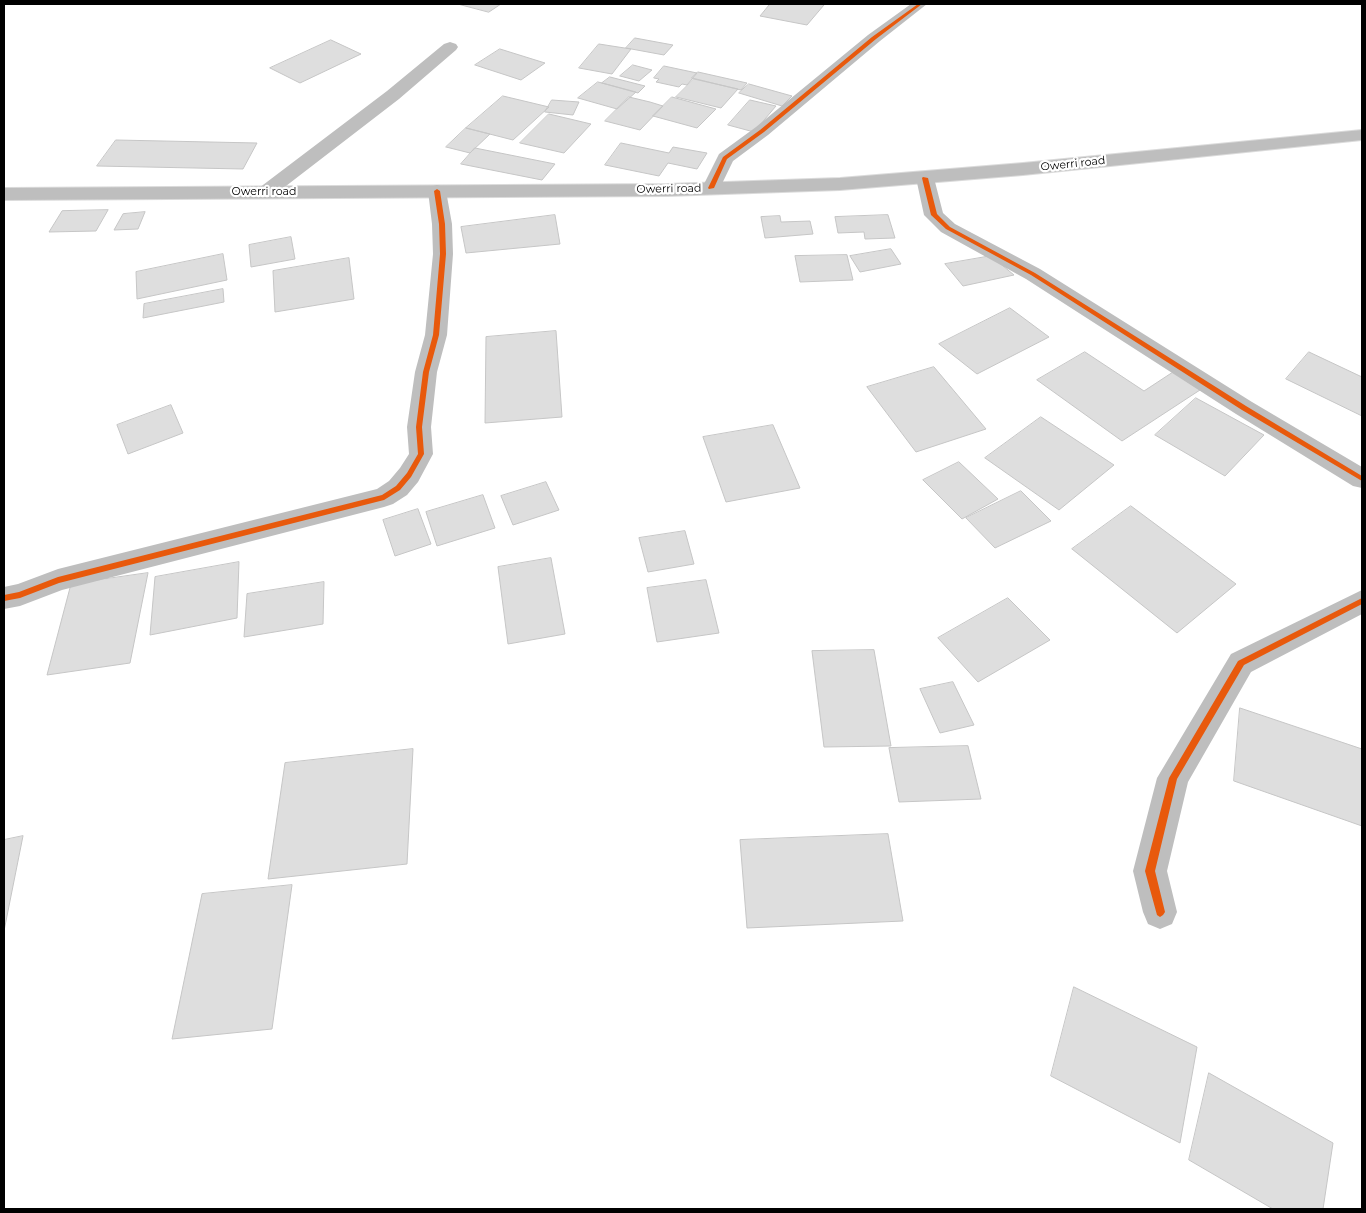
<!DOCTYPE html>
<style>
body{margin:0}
#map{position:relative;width:1366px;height:1213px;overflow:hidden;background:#fff;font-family:Montserrat,sans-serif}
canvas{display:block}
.frame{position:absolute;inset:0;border:5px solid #000;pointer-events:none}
</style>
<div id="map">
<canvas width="1366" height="1213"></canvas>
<div class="frame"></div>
</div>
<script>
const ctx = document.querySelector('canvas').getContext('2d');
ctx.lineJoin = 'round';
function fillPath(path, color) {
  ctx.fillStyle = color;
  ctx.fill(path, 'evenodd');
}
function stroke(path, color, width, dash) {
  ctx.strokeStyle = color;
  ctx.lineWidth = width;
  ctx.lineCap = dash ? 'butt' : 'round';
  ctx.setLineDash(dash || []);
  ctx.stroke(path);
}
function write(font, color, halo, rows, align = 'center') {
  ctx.font = font + ' Montserrat,sans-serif';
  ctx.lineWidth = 4.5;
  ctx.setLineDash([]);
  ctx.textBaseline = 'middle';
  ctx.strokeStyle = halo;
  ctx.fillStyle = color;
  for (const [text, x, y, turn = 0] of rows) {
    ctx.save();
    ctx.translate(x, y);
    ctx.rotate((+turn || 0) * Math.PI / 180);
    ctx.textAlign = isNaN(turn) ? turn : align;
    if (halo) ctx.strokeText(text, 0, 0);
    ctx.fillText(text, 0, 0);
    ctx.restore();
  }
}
const building = new Path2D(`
 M 458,4 L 501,4 L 489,12 Z
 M 760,4 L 819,4 L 824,5 L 807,25 L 760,16 L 769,5 Z
 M 635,38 L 673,45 L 664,55 L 626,48 Z
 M 331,40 L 361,54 L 300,83 L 270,68 Z
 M 599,44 L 631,49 L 612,74 L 579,68 Z
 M 500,49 L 545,63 L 521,80 L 475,65 Z
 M 633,65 L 652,70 L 639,81 L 620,76 Z
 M 664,66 L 697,73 L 687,85 L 682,84 L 679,87 L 656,82 L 659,79 L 654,78 Z
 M 698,72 L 747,83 L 741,90 L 692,78 Z
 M 610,77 L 645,86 L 638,93 L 602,83 Z
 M 694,79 L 738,89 L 721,108 L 676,97 Z
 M 598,82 L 602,83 L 636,92 L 617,109 L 578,98 Z
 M 749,84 L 792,96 L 782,106 L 739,93 Z
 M 503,96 L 549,107 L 513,140 L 466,128 Z
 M 629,97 L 650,102 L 663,106 L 640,130 L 605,121 Z
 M 672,97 L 716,109 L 697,128 L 653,116 Z
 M 552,100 L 579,102 L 573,115 L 545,112 Z
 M 750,100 L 776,106 L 754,132 L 728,125 Z
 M 549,114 L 591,124 L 564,153 L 520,143 Z
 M 466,128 L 490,134 L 470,153 L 446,147 Z
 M 116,140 L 257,143 L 243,169 L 97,166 Z
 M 621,143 L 669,153 L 673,147 L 707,153 L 697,169 L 668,163 L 659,176 L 605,165 Z
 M 475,148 L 555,164 L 542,180 L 461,164 Z
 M 108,210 L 96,231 L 49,232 L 62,211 Z
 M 145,212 L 138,229 L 114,230 L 123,214 Z
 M 555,215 L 560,244 L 466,253 L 461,227 Z
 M 888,215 L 895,238 L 865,239 L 864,232 L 838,233 L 835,217 Z
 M 780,216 L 781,222 L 810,221 L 813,234 L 765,238 L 761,217 Z
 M 291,237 L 295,259 L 251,267 L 249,245 Z
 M 891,249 L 901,264 L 860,272 L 850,256 Z
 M 223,254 L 227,280 L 137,299 L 136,272 Z
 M 847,255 L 853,280 L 800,282 L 795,256 Z
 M 991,256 L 1014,275 L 963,286 L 945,264 Z
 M 349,258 L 354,299 L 275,312 L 273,271 Z
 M 223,289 L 224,302 L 143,318 L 144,304 Z
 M 1010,308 L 1049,337 L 977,374 L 939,344 Z
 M 556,331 L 562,417 L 485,423 L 486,337 Z
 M 1085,352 L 1144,391 L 1173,372 L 1200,390 L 1122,441 L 1037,380 Z
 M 1309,352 L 1362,377 L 1362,416 L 1286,379 Z
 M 934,367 L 986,429 L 916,452 L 867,387 Z
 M 1196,398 L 1264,435 L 1225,476 L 1155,435 Z
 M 171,405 L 183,433 L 128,454 L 117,425 Z
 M 1041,417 L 1114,465 L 1059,510 L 985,458 Z
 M 773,425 L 800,488 L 726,502 L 703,437 Z
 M 959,462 L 998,499 L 962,519 L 923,480 Z
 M 546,482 L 559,510 L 513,525 L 501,496 Z
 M 1021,491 L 1051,521 L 995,548 L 966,518 Z
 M 483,495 L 495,528 L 437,546 L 426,512 Z
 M 1131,506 L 1236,584 L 1177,633 L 1072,549 Z
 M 418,509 L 431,544 L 395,556 L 383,520 Z
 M 685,531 L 694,564 L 648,572 L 639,538 Z
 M 551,558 L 565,634 L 508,644 L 498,567 Z
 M 239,562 L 237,618 L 150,635 L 155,577 Z
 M 148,573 L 130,663 L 47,675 L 71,584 Z
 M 706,580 L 719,633 L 657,642 L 647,588 Z
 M 324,582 L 323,624 L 244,637 L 247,594 Z
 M 1008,598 L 1050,640 L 978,682 L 938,638 Z
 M 874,650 L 891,746 L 824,747 L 812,651 Z
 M 953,682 L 974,725 L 940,733 L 920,689 Z
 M 1240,708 L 1362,749 L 1362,826 L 1234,781 Z
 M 968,746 L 981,799 L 899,802 L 889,748 Z
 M 413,749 L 407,864 L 268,879 L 285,763 Z
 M 888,834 L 903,921 L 747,928 L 740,840 Z
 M 23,836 L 4,931 L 4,840 Z
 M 292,885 L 272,1029 L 172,1039 L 202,894 Z
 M 1074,987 L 1197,1047 L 1180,1143 L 1051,1076 Z
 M 1209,1073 L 1333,1143 L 1323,1209 L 1273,1209 L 1189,1160 Z`);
fillPath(building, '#dedede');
stroke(building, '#c6c6c6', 1);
const major = new Path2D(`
 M 1362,130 L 1362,140 L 1023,175 L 840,190 L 667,196 L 4,200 L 4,188 L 667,184 L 840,178 L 1023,163 Z`);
stroke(major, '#dbdbdb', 2);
fillPath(new Path2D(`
 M 911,4 L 927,4 L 880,41 L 768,135 L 733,161 L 718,192 L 711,194 L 704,192 L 702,188 L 719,154 L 756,127 L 868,35 Z
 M 450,42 L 456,44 L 458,47 L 456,50 L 399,99 L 273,196 L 266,198 L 259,196 L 257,192 L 259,188 L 387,91 L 444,44 Z
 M 925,172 L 932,174 L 934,178 L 943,213 L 955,224 L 1040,269 L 1252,402 L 1362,467 L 1362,488 L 1353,486 L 1236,414 L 1026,279 L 941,232 L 924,215 L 916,178 L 918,174 Z
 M 437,185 L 444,187 L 446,191 L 452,224 L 453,254 L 447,335 L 437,372 L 431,427 L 433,454 L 418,482 L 407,495 L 393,504 L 384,507 L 62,590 L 20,606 L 4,609 L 4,587 L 18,584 L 58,569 L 377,489 L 389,481 L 400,468 L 409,454 L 407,427 L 415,372 L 425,335 L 433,254 L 432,224 L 428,191 L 430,187 Z
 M 1362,590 L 1362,614 L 1251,672 L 1188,782 L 1167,871 L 1177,912 L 1172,924 L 1160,929 L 1148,924 L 1143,912 L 1133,871 L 1157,778 L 1231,654 Z`), '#bebebe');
fillPath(major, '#bebebe');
fillPath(new Path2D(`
 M 918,4 L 922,4 L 876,39 L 764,132 L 727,159 L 714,188 L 709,189 L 708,188 L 723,157 L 760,130 L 872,37 Z
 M 923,177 L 928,178 L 937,214 L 950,227 L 1035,273 L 1246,406 L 1362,476 L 1362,481 L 1242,410 L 1031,275 L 946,229 L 931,215 L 922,178 Z
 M 437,189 L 440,191 L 445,224 L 446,254 L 439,335 L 429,372 L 422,427 L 424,454 L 411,477 L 400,490 L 384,500 L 59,583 L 20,598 L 4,601 L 4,595 L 19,592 L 58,577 L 382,495 L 396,486 L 407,473 L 418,454 L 416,427 L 423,372 L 433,335 L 440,254 L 439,224 L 434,191 Z
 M 1362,598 L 1362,604 L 1244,665 L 1177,779 L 1155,871 L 1165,912 L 1163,915 L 1160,917 L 1157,915 L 1145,871 L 1169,778 L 1238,661 Z`), '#e8590c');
write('11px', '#000', '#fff', [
 ["Owerri road",1073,164,-6],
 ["Owerri road",669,189,-1],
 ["Owerri road",264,192]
]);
</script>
